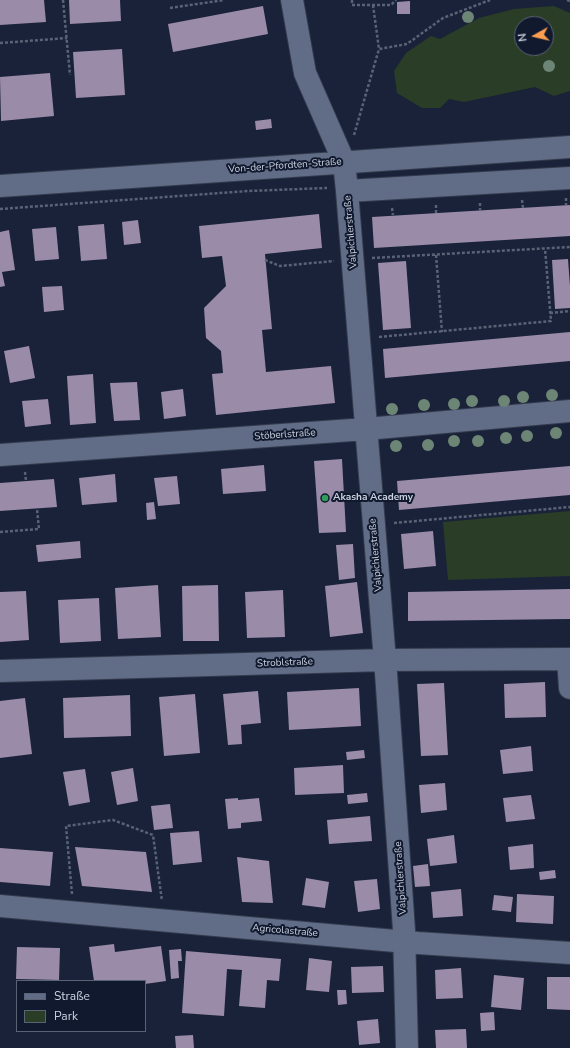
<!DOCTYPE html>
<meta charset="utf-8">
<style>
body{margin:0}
#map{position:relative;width:570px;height:1048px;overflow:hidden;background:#192239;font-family:"Nunito Sans",sans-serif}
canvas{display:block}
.legend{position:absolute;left:16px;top:980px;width:130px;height:52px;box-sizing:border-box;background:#10192e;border:1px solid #5a6375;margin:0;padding:5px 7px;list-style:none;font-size:12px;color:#cad1e0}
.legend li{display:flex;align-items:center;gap:8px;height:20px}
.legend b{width:20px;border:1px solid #5a6375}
.north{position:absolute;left:514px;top:16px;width:40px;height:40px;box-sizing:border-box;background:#10192e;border:1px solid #5a6375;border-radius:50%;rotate:262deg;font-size:11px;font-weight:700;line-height:16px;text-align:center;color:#cad1e0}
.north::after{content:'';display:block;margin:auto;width:14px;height:18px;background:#fb9e50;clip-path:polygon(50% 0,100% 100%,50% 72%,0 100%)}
</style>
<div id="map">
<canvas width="570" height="1048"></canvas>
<ul class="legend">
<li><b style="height:5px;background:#616c87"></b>Straße</li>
<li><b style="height:11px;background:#2a3d26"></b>Park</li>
</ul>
<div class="north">N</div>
</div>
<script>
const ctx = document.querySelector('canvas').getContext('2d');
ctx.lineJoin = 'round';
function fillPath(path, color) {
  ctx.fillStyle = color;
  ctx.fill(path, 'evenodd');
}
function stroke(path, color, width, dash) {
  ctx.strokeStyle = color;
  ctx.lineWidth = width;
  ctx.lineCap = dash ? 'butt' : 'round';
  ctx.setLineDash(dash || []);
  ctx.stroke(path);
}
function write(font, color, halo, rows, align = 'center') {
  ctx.font = font + ' "Nunito Sans",sans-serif';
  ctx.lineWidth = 4;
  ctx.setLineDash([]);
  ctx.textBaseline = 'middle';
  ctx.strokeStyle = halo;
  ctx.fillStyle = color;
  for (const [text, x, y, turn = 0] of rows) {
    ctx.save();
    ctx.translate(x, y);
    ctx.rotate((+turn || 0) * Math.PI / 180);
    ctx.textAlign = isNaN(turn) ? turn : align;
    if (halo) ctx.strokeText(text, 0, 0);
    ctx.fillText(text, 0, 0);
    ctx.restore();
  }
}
fillPath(new Path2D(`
 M 554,6 L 570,13 L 570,91 L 554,96 L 535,87 L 464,102 L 449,99 L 440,108 L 422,108 L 397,93 L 394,71 L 406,53 L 431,36 L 440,39 L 479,18 L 514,9 ZM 522,24 L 546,24 L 546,48 L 522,48 Z
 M 570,511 L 570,576 L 448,580 L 443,522 Z`), '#2a3d26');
fillPath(new Path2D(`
 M 0,0 L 44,0 L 46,22 L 0,25 Z
 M 69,0 L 120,0 L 121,21 L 70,24 Z
 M 410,1 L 410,14 L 397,14 L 397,2 Z
 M 263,6 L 268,34 L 173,52 L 168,24 Z
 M 122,49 L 125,95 L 76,98 L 73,52 Z
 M 50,73 L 54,116 L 1,121 L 0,77 Z
 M 271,119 L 272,128 L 256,130 L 255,121 Z
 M 570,205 L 570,236 L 374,248 L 372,217 Z
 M 319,214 L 322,248 L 265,254 L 272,329 L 262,330 L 266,372 L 331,366 L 335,403 L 216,415 L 212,374 L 223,373 L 221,351 L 206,338 L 204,308 L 226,286 L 222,256 L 202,258 L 199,226 Z
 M 138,220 L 141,243 L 124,245 L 122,222 Z
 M 104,224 L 107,259 L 81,261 L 78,226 Z
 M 56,227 L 59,259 L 35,261 L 32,229 Z
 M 9,230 L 15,270 L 2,272 L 5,286 L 0,287 L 0,232 Z
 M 568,259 L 570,286 L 570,308 L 555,309 L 552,260 Z
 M 406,261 L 411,328 L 383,330 L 378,263 Z
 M 62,286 L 64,310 L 44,312 L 42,287 Z
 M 570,332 L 570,361 L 385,378 L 383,349 Z
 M 29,346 L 35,378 L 10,383 L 4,351 Z
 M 93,374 L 96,423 L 70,425 L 67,376 Z
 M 137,382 L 140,420 L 114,421 L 110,383 Z
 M 183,389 L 186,416 L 164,419 L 161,392 Z
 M 48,399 L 51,424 L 25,427 L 22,401 Z
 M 342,459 L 346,532 L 319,533 L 314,461 Z
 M 264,465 L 266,491 L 223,494 L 221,469 Z
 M 570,466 L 570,495 L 399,510 L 397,481 Z
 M 115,474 L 117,502 L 82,505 L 79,478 Z
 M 177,476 L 180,504 L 158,506 L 154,478 Z
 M 54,479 L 57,507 L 0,511 L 0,483 Z
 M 154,502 L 156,519 L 147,520 L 146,503 Z
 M 433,531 L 436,566 L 404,569 L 401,534 Z
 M 80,541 L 81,558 L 38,562 L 36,545 Z
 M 353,544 L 355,578 L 339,580 L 336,545 Z
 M 357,582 L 363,633 L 330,637 L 325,586 Z
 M 158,585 L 161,637 L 118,639 L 115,588 Z
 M 218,585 L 219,641 L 183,641 L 182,586 Z
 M 570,589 L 570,619 L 408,621 L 408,592 Z
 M 283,590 L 285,637 L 247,638 L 245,592 Z
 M 26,591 L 29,640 L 0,642 L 0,592 Z
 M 99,598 L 101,641 L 60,643 L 58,600 Z
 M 545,682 L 546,717 L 505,718 L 504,684 Z
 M 444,683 L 448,755 L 421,756 L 417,684 Z
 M 359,688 L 361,726 L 289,730 L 287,692 Z
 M 258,691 L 261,723 L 241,725 L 242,744 L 228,745 L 223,694 Z
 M 195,694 L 200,753 L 164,756 L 159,697 Z
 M 130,695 L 131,736 L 64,738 L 63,698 Z
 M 25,698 L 32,754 L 0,758 L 0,701 Z
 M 531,746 L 533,771 L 503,774 L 500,750 Z
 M 364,750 L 365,758 L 347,760 L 346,752 Z
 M 343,765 L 344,793 L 295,795 L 294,768 Z
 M 133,768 L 138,801 L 117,805 L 111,772 Z
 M 85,769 L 90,802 L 69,806 L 63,772 Z
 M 445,783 L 447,810 L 421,813 L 419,785 Z
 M 367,793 L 368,802 L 348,804 L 347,795 Z
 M 531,795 L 535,819 L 506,822 L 503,798 Z
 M 238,798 L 238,800 L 259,798 L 262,821 L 241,823 L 241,828 L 228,829 L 225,799 Z
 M 170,804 L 173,828 L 154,830 L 151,806 Z
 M 370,816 L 372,841 L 329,844 L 327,820 Z
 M 199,831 L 202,862 L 173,865 L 170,833 Z
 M 454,835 L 457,863 L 430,866 L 427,839 Z
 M 533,844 L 534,868 L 510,870 L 508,847 Z
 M 75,847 L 146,852 L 152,892 L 82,886 Z
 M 0,848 L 53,852 L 50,886 L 0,882 Z
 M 237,857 L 269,861 L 273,903 L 242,902 Z
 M 428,864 L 430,886 L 415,887 L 413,866 Z
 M 555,870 L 556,878 L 540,880 L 539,872 Z
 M 306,878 L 329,882 L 325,908 L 302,905 Z
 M 377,879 L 380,909 L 358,912 L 354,881 Z
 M 461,889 L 463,916 L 433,918 L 431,892 Z
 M 517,894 L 554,896 L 553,924 L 516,922 Z
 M 494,895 L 513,897 L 511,912 L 492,910 Z
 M 114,944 L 115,952 L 161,946 L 166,981 L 145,984 L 145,981 L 94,981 L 89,947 Z
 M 17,947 L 60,948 L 59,980 L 16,979 Z
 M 181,949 L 182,961 L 178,961 L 179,978 L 171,979 L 169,950 Z
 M 186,951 L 281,959 L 279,981 L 267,980 L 265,1008 L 239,1006 L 242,970 L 227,969 L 224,1016 L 182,1013 Z
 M 309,958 L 332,961 L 329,992 L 306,990 Z
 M 383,966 L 384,992 L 352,993 L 351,967 Z
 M 461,968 L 463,998 L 436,999 L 435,970 Z
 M 494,975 L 524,978 L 521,1010 L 491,1007 Z
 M 547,977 L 570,977 L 570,1010 L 547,1009 Z
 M 337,990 L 346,990 L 347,1004 L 338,1005 Z
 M 494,1012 L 495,1030 L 481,1031 L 480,1013 Z
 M 378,1019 L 380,1043 L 359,1045 L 357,1021 Z
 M 466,1029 L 467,1048 L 436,1048 L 435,1030 Z
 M 193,1035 L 194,1048 L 176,1048 L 175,1036 Z`), '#9a8ba8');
const minor = new Path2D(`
 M 292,0 L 305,73 L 344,162 L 347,191 L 386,673 L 404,930 L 407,1048
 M 0,186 L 570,147
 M 347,191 L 570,178
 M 0,455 L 366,429 L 570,411
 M 568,659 L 570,688
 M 0,671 L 385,660 L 570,659
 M 0,906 L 418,943 L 570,953`);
stroke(minor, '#343b4d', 24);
stroke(new Path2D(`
 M 63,0 L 70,75
 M 352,0 L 352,5 L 391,5 L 396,0
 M 567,0 L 570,1
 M 373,5 L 379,49
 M 170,8 L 224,0
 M 0,43 L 67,38
 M 354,135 L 379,49 L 407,44 L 443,18 L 490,0
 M 566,198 L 566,205
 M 522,200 L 523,208
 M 480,203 L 480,210
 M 436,205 L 436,213
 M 392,208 L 393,215
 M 0,209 L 248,191 L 327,188
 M 436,255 L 442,332
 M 372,258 L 570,247
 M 265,260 L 280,266 L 334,261
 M 550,313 L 570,311
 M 379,337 L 551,321 L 545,249
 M 25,472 L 26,481
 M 394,523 L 570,507
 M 0,532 L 39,529 L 37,509
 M 72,894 L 66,826 L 113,820 L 153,835 L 162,901`), '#5a6276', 2.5, [3, 2]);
stroke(minor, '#616c87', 22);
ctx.fillStyle = '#6c8575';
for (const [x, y] of [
 [468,17],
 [549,66],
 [552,395],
 [523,397],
 [472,401],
 [504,401],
 [454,404],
 [424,405],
 [392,409],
 [556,433],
 [527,436],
 [506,438],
 [454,441],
 [478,441],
 [428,445],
 [396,446]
]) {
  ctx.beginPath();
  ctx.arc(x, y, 6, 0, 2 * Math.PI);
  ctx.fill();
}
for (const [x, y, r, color] of [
 [325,498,4,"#2e9e5b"]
]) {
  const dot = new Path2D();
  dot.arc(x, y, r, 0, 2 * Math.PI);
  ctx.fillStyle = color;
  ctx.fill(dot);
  stroke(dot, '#10192e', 1.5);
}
write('10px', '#cad1e0', '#10192e', [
 ["Von-der-Pfordten-Straße",285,166,-4],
 ["Valpichlerstraße",351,232,-95],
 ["Stöberlstraße",285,435,-4],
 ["Valpichlerstraße",376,555,-95],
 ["Stroblstraße",285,663,-2],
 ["Valpichlerstraße",401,878,-94],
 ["Agricolastraße",285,931,5]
]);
write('bold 10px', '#cad1e0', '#10192e', [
 ["Akasha Academy",333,498]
], 'left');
</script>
